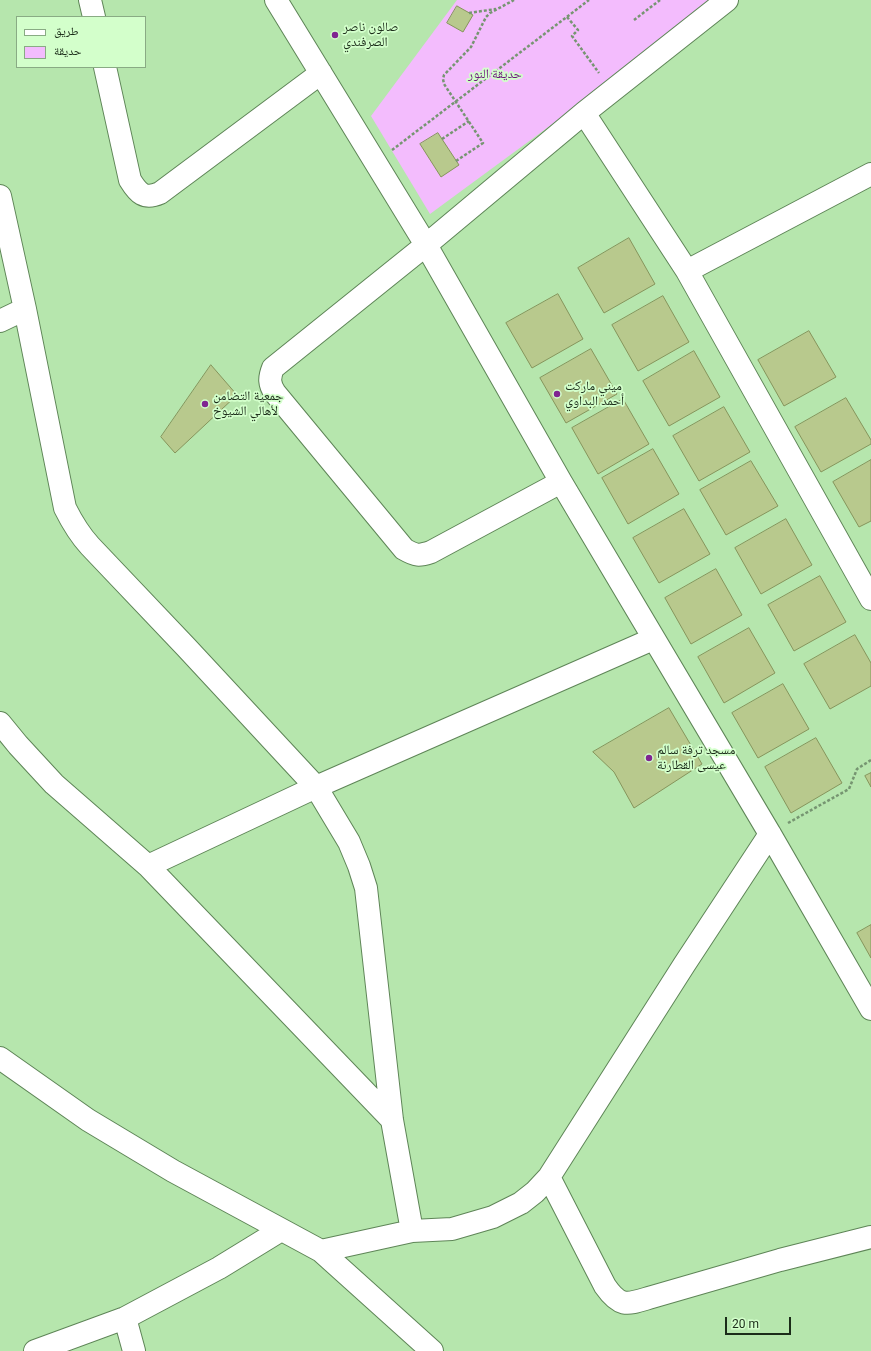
<!DOCTYPE html>
<meta charset="utf-8">
<style>
body{margin:0}
#map{position:relative;width:871px;height:1351px;overflow:hidden;background:#c6f1be;font-family:Roboto,"Noto Naskh Arabic",sans-serif}
canvas{display:block}
.legend{position:absolute;left:16px;top:16px;width:130px;height:52px;box-sizing:border-box;background:#d3ffcb;border:1px solid #89ab84;margin:0;padding:5px 7px;list-style:none;font-size:12px;color:#1b2c19}
.legend li{display:flex;align-items:center;gap:8px;height:20px}
.legend b{width:20px;border:1px solid #89ab84}
.scale{position:absolute;left:725px;top:1317px;width:66px;height:18px;box-sizing:border-box;border:2px solid #1b2c19;border-top:0;padding-left:5px;font-size:12px;line-height:14px;white-space:nowrap;color:#1b2c19;-webkit-text-stroke:3px #d3ffcb;paint-order:stroke}
</style>
<div id="map">
<canvas width="871" height="1351"></canvas>
<ul class="legend">
<li><b style="height:5px;background:#fff"></b>طريق</li>
<li><b style="height:11px;background:#f3bcfd"></b>حديقة</li>
</ul>
<div class="scale">20 m</div>
</div>
<script>
const ctx = document.querySelector('canvas').getContext('2d');
ctx.lineJoin = 'round';
function fillPath(path, color) {
  ctx.fillStyle = color;
  ctx.fill(path, 'evenodd');
}
function stroke(path, color, width, dash) {
  ctx.strokeStyle = color;
  ctx.lineWidth = width;
  ctx.lineCap = dash ? 'butt' : 'round';
  ctx.setLineDash(dash || []);
  ctx.stroke(path);
}
function write(font, color, halo, rows, align = 'center') {
  ctx.font = font + ' Roboto,"Noto Naskh Arabic",sans-serif';
  ctx.lineWidth = 3.5;
  ctx.setLineDash([]);
  ctx.textBaseline = 'middle';
  ctx.strokeStyle = halo;
  ctx.fillStyle = color;
  for (const [text, x, y, turn = 0] of rows) {
    ctx.save();
    ctx.translate(x, y);
    ctx.rotate((+turn || 0) * Math.PI / 180);
    ctx.textAlign = isNaN(turn) ? turn : align;
    if (halo) ctx.strokeText(text, 0, 0);
    ctx.fillText(text, 0, 0);
    ctx.restore();
  }
}
fillPath(new Path2D(`
 M 0,0 L 871,0 L 871,1351 L 0,1351 ZM 17,17 L 145,17 L 145,67 L 17,67 Z`), '#b6e6ad');
fillPath(new Path2D(`
 M 457,0 L 721,0 L 430,214 L 371,116 Z`), '#f3bcfd');
const building = new Path2D(`
 M 457,6 L 473,15 L 463,32 L 447,23 Z
 M 438,133 L 459,165 L 441,177 L 420,144 Z
 M 629,238 L 655,284 L 604,313 L 578,268 Z
 M 558,294 L 583,339 L 532,368 L 506,323 Z
 M 663,296 L 689,342 L 638,371 L 612,325 Z
 M 809,331 L 836,377 L 784,406 L 758,360 Z
 M 591,349 L 617,394 L 566,423 L 540,378 Z
 M 694,351 L 720,397 L 669,426 L 643,381 Z
 M 211,365 L 237,395 L 175,453 L 161,437 Z
 M 846,398 L 871,440 L 871,444 L 821,472 L 795,427 Z
 M 623,399 L 649,444 L 598,474 L 572,428 Z
 M 724,407 L 750,452 L 699,481 L 673,436 Z
 M 653,449 L 679,494 L 628,524 L 602,478 Z
 M 871,460 L 871,521 L 859,527 L 833,482 Z
 M 751,461 L 778,506 L 726,535 L 700,490 Z
 M 684,509 L 710,554 L 659,583 L 633,538 Z
 M 786,519 L 812,565 L 761,594 L 735,548 Z
 M 716,569 L 742,615 L 691,644 L 665,598 Z
 M 820,576 L 846,622 L 794,651 L 768,605 Z
 M 749,628 L 775,673 L 724,703 L 698,657 Z
 M 855,635 L 871,663 L 871,686 L 830,709 L 804,664 Z
 M 783,684 L 809,729 L 758,758 L 732,713 Z
 M 669,708 L 702,764 L 634,808 L 614,772 L 593,752 Z
 M 816,738 L 842,783 L 791,813 L 765,767 Z
 M 871,773 L 871,787 L 865,776 Z
 M 871,925 L 871,958 L 857,933 Z`);
fillPath(building, '#b8c98d');
stroke(building, '#86955c', 1);
const minor = new Path2D(`
 M 90,0 L 94,17
 M 276,0 L 426,245 L 561,482 L 770,834 L 871,1009
 M 105,67 L 130,180 C 138,193 144,200 160,193 L 321,73
 M 584,113 L 687,271 L 871,599
 M 0,196 L 25,309 L 65,508 C 72,522 79,534 90,546 L 186,647 L 316,787 L 349,842 L 359,866 L 366,888 L 392,1120 L 412,1231
 M 687,271 L 871,174
 M 0,321 L 25,309
 M 561,482 L 431,552 C 419,556 416,556 404,549 L 275,393 C 269,384 269,378 273,368 L 426,245 L 584,113 L 727,0
 M 0,723 L 18,745 L 54,784 L 148,866 L 392,1120
 M 148,866 L 316,787 L 653,639
 M 0,1058 L 88,1120 L 173,1171 L 321,1251 L 432,1351
 M 549,1177 L 605,1286 C 621,1309 628,1304 652,1297 L 780,1260 L 871,1237
 M 321,1251 L 412,1231 L 452,1229 L 493,1217 L 521,1203 L 535,1192 L 549,1177 L 684,965 L 770,834
 M 125,1318 L 134,1351
 M 35,1351 L 125,1318 L 219,1268 L 281,1230`);
stroke(minor, '#5e8557', 24);
stroke(new Path2D(`
 M 469,13 L 496,9
 M 567,17 L 578,30 L 572,36 L 599,73
 M 634,20 L 660,0
 M 442,139 L 469,121
 M 392,150 L 589,0
 M 456,161 L 483,143 L 444,84 L 443,79 L 444,75 L 471,47 L 486,17 L 490,13 L 514,0
 M 788,823 L 849,789 L 857,769 L 871,760`), '#769571', 2.5, [3, 2]);
stroke(minor, '#fff', 22);
for (const [x, y, r, color] of [
 [335,35,4,"#802491"],
 [557,394,4,"#802491"],
 [205,404,4,"#802491"],
 [649,758,4,"#802491"]
]) {
  const dot = new Path2D();
  dot.arc(x, y, r, 0, 2 * Math.PI);
  ctx.fillStyle = color;
  ctx.fill(dot);
  stroke(dot, '#d3ffcb', 1.5);
}
write('13px', '#1b2c19', '#d3ffcb', [
 ["صالون ناصر",343,28],
 ["الصرفندي",343,43],
 ["ميني ماركت",565,387],
 ["أحمد البداوي",565,402],
 ["جمعية التضامن",213,397],
 ["لأهالي الشيوخ",213,412],
 ["مسجد ترفة سالم",657,751],
 ["عيسى القطارنة",657,766]
], 'left');
write('13px', '#6c157c', '#d3ffcb', [
 ["حديقة النور",495,75]
]);
</script>
